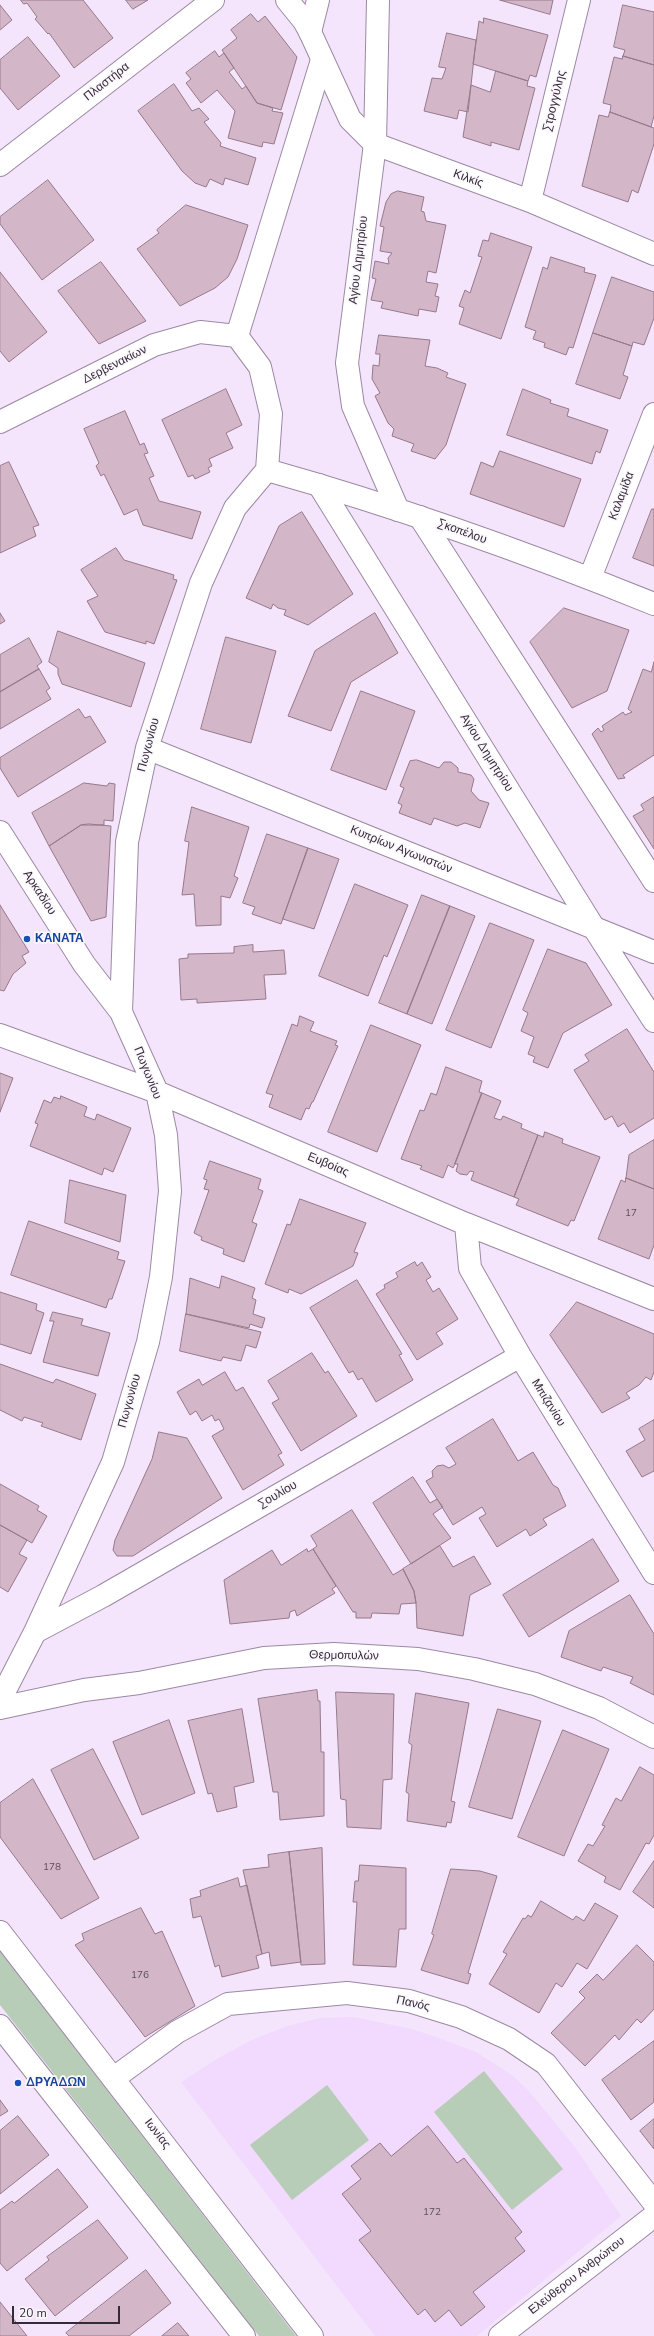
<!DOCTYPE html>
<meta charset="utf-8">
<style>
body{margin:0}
#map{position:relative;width:654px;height:2336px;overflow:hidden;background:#f5e5fc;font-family:"Nunito Sans",sans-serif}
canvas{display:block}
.scale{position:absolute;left:12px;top:2306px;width:108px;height:18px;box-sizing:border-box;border:2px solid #332b36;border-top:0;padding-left:5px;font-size:12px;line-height:14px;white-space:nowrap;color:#332b36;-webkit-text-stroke:3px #fbf7fd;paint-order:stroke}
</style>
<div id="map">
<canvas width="654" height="2336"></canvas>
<div class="scale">20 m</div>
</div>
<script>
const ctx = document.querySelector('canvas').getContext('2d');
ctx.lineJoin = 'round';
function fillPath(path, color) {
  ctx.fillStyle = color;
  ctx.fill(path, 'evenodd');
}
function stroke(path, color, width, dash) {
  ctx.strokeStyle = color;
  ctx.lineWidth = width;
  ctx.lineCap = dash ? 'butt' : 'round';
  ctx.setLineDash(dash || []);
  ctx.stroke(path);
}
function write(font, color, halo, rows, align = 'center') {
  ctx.font = font + ' "Nunito Sans",sans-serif';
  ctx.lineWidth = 3.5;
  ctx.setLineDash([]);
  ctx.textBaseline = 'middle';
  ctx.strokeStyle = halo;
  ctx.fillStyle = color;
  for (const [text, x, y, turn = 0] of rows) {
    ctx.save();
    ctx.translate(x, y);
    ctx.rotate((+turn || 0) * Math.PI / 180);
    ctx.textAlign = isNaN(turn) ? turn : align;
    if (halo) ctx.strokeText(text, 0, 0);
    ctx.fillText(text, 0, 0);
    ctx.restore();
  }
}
fillPath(new Path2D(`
 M 354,2017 L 412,2029 L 439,2038 L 476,2052 L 512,2075 L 529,2091 L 575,2147 L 621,2216 L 477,2336 L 375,2336 L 181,2082 L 220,2057 L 252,2040 L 287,2026 L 320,2018 Z`), '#f1dafd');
fillPath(new Path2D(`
 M 0,1951 L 296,2336 L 259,2336 L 0,2005 Z
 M 484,2071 L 563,2169 L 512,2210 L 434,2112 Z
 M 327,2085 L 369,2140 L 292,2200 L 250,2145 Z`), '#b7cdb8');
const building = new Path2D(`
 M 21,0 L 83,0 L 113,38 L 74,68 L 49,33 L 48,34 L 35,19 L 37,17 L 27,3 L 24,4 Z
 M 126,0 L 148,0 L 133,9 Z
 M 500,0 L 553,0 L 550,14 Z
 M 0,5 L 12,20 L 0,30 Z
 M 623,5 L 654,12 L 654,65 L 623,56 L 625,50 L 614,47 Z
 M 251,14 L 258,22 L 265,16 L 297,57 L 281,110 L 257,103 L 222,50 L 237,38 L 231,30 Z
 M 484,18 L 548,35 L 536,77 L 530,75 L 528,81 L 473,64 L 479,21 L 483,23 Z
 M 447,33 L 476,40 L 468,112 L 459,110 L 457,119 L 424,111 L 432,78 L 442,79 L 446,68 L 439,67 Z
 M 28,37 L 60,76 L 18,110 L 0,88 L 0,60 Z
 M 215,51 L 219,57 L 224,53 L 234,68 L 229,72 L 242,89 L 246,86 L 257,103 L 273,108 L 272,111 L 283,113 L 274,144 L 263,142 L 262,147 L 228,138 L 235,111 L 217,90 L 201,103 L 186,83 L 191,79 L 186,73 Z
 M 623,56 L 654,65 L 654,116 L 651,127 L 610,112 L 611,105 L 603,103 L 614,57 L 622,59 Z
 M 496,71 L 528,81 L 527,86 L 535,88 L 519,150 L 491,142 L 491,146 L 463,137 L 471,85 L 490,92 Z
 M 174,84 L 192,111 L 199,108 L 209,119 L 204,122 L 221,143 L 220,146 L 256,158 L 248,185 L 225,178 L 223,185 L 210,179 L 206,187 L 195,183 L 182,171 L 138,111 Z
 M 610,112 L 654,128 L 654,144 L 638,193 L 632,190 L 628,202 L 582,186 L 599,115 L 608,117 Z
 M 48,180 L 94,240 L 42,280 L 0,224 L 0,217 Z
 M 398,191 L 424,197 L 421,211 L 424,212 L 426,221 L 446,225 L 436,273 L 428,271 L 426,282 L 438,284 L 435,296 L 439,297 L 436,312 L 419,309 L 418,316 L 381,308 L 383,302 L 371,300 L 376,279 L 372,278 L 375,261 L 389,264 L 388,258 L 392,253 L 380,251 L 384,227 L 380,226 L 386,202 L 391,194 Z
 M 186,205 L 248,225 L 237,259 L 228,277 L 215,288 L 180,306 L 137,249 L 159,233 L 157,230 Z
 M 491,233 L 532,247 L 501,339 L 459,324 L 464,308 L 459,306 L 465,290 L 470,293 L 482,257 L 478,256 L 483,240 L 488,241 Z
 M 551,257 L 585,268 L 584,272 L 596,275 L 573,348 L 569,347 L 566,355 L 544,347 L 545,343 L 533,339 L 536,331 L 525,327 L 543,267 L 547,269 Z
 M 101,262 L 146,321 L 99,344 L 58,291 Z
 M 0,272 L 47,332 L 9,362 L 0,351 Z
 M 612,277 L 654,292 L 654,318 L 644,345 L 633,342 L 632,346 L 593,333 Z
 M 593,333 L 632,346 L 623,375 L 628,377 L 620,399 L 576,384 Z
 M 379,335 L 430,340 L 425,366 L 437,368 L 448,373 L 446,377 L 466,384 L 446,445 L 435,459 L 411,451 L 414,444 L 392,436 L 394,429 L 388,423 L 375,396 L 380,393 L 372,379 L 373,365 L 379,366 L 380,354 L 376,354 Z
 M 226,389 L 242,425 L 226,433 L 233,448 L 209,459 L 212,466 L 208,468 L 210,472 L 195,479 L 193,475 L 188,477 L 162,420 Z
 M 523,389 L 551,400 L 550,403 L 569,409 L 567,416 L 608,430 L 600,453 L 596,451 L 592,464 L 507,435 Z
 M 125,411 L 140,445 L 144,443 L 148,453 L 144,454 L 154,476 L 149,478 L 159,501 L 201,512 L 192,539 L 143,525 L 137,509 L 124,515 L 104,474 L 101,476 L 96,466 L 99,463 L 84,429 Z
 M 500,451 L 581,479 L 564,527 L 470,494 L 481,462 L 493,467 Z
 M 9,462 L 39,525 L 33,527 L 36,536 L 0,553 L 0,466 Z
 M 652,509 L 654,509 L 654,566 L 633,558 Z
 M 302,512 L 353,594 L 308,625 L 284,615 L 286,610 L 278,608 L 273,604 L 271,609 L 246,598 L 279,526 Z
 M 116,548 L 124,560 L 174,575 L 173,579 L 177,580 L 154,644 L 146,641 L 146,644 L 105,632 L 87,601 L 98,596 L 81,570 Z
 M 564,608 L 629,630 L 607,691 L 572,708 L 530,642 Z
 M 0,613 L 5,621 L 0,624 Z
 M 375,613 L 398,653 L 351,682 L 331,731 L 288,716 L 315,651 Z
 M 58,631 L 145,663 L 131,707 L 62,684 L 58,674 L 58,668 L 49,662 Z
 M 226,637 L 276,651 L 251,743 L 201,729 Z
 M 29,638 L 42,662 L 37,666 L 39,669 L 0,692 L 0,655 Z
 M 654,662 L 654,755 L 623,775 L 625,778 L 618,779 L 592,734 L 598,728 L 601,732 L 604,730 L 602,726 L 623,712 L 625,715 L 632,712 L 628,709 L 643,669 L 651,672 Z
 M 39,669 L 50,688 L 46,691 L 51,699 L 0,729 L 0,692 Z
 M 361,691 L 415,711 L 386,790 L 331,770 Z
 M 79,709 L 85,718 L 90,716 L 106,742 L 18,797 L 0,768 L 0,758 Z
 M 417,760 L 439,768 L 444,762 L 451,762 L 458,768 L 458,772 L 471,775 L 474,779 L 471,791 L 479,800 L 489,803 L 480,828 L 465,823 L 457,826 L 434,818 L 431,825 L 399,813 L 402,805 L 398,803 L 404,788 L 400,786 L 410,761 Z
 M 84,783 L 107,786 L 109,783 L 115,784 L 113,821 L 104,820 L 104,825 L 81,825 L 49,846 L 32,813 Z
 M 654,797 L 654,849 L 633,816 L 644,810 L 641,805 Z
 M 192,807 L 249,827 L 234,876 L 238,878 L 230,898 L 221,896 L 221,925 L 196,926 L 194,894 L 182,895 L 189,842 L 185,841 Z
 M 89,824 L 111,826 L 106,917 L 91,921 L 49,846 L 81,825 Z
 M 267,834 L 308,848 L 281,924 L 252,914 L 255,907 L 243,903 Z
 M 308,848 L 339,859 L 314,929 L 283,919 Z
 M 355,884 L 408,905 L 387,957 L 384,955 L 368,996 L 319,976 Z
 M 422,895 L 450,906 L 407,1014 L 379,1003 Z
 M 0,905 L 29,952 L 22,956 L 26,963 L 13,974 L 4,991 L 0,990 Z
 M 450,906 L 475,916 L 432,1024 L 407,1014 Z
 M 490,923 L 534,940 L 491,1048 L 446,1030 Z
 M 253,945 L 253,952 L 284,950 L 286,974 L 264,975 L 266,999 L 197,1003 L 197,999 L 181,1000 L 179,959 L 188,958 L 188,954 L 234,953 L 234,947 Z
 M 548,949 L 586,963 L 612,1005 L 563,1033 L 548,1068 L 533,1062 L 535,1057 L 528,1054 L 534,1037 L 521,1031 L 528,1013 L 523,1010 Z
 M 300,1016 L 314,1022 L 310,1031 L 337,1041 L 335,1045 L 338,1046 L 313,1102 L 312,1102 L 309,1109 L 306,1108 L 301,1120 L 269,1107 L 273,1095 L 266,1093 L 292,1024 L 297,1026 Z
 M 371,1025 L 421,1045 L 377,1152 L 328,1132 Z
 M 627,1029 L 654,1072 L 654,1118 L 630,1133 L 624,1123 L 618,1127 L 612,1116 L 605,1120 L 574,1070 L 589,1061 L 585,1055 Z
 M 446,1067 L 482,1081 L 479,1092 L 482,1093 L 455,1164 L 453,1168 L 448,1165 L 443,1178 L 420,1169 L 422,1166 L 401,1159 L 420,1110 L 424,1111 L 431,1093 L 436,1095 Z
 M 0,1073 L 13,1078 L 0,1112 Z
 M 482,1093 L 501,1101 L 494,1118 L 501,1120 L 503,1116 L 522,1124 L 521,1128 L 538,1135 L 514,1197 L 471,1180 L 474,1172 L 470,1171 L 467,1175 L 460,1174 L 456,1171 L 458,1164 L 455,1164 Z
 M 61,1096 L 87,1107 L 84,1116 L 95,1120 L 97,1114 L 131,1128 L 113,1172 L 104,1168 L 102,1175 L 30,1146 L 38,1124 L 35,1123 L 44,1100 L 51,1103 L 54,1097 L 60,1099 Z
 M 545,1132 L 563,1139 L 562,1143 L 600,1157 L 574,1221 L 571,1220 L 568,1226 L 516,1205 L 519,1199 L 514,1197 L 538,1135 L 543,1137 Z
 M 654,1140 L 654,1189 L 626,1178 L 629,1155 Z
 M 210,1161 L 261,1179 L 258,1189 L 263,1191 L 252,1222 L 257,1224 L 244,1262 L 223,1254 L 224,1249 L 201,1240 L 202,1237 L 194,1233 L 209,1190 L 204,1189 L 207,1180 L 204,1179 Z
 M 626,1178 L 654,1189 L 654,1245 L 649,1259 L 598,1239 L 621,1180 L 625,1182 Z
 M 70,1180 L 126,1195 L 120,1242 L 65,1223 Z
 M 300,1199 L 366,1223 L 354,1252 L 358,1253 L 353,1266 L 301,1294 L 289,1289 L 288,1293 L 265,1284 L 287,1224 L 290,1225 Z
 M 29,1221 L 119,1252 L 117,1259 L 125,1261 L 112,1299 L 109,1299 L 106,1308 L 11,1275 Z
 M 415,1262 L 417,1266 L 422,1262 L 431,1277 L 426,1280 L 433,1292 L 439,1288 L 458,1319 L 436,1333 L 443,1344 L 417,1360 L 376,1294 L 385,1288 L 384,1285 L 398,1277 L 396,1273 Z
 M 222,1276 L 255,1288 L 252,1298 L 256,1300 L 253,1314 L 265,1318 L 262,1328 L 250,1324 L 249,1328 L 186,1314 L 190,1278 L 219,1288 Z
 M 357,1280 L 402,1354 L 399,1355 L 413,1380 L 376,1402 L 362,1378 L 358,1380 L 353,1371 L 349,1373 L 310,1308 Z
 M 0,1292 L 37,1304 L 36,1310 L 44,1313 L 31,1354 L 0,1344 Z
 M 577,1302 L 654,1334 L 654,1372 L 651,1380 L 646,1377 L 639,1385 L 626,1393 L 630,1398 L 602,1413 L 550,1335 Z
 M 53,1312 L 83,1319 L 81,1325 L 110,1333 L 98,1376 L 43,1362 L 54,1321 L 50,1321 Z
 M 186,1314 L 261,1332 L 256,1348 L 246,1345 L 241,1361 L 223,1357 L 221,1361 L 180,1351 Z
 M 312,1353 L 325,1373 L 328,1371 L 357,1416 L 301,1451 L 272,1403 L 279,1399 L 268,1381 Z
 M 0,1364 L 53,1383 L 56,1379 L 96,1394 L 81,1440 L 41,1426 L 43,1423 L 24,1417 L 22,1421 L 0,1410 Z
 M 225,1372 L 236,1391 L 243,1387 L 282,1453 L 278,1455 L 284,1465 L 243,1490 L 212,1436 L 224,1429 L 219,1419 L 215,1421 L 212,1415 L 202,1421 L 196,1411 L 190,1415 L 177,1392 L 199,1379 L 202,1385 Z
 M 493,1419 L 518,1461 L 533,1452 L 553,1485 L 558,1488 L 566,1506 L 543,1519 L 547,1525 L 530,1536 L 526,1529 L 497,1547 L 479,1518 L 486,1514 L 482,1507 L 453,1525 L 426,1481 L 433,1477 L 432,1471 L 437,1466 L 443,1465 L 449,1468 L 456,1464 L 446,1448 Z
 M 654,1420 L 654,1471 L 642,1477 L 626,1451 L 645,1440 L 639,1429 Z
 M 159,1432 L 187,1438 L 222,1498 L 133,1556 L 117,1556 L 113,1550 L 115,1540 L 152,1459 Z
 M 413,1477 L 430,1503 L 437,1499 L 443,1507 L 433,1514 L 451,1538 L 411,1564 L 373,1503 Z
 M 0,1484 L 39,1506 L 37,1510 L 47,1516 L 32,1543 L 0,1525 Z
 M 352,1510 L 393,1575 L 403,1569 L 414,1591 L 416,1603 L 401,1604 L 399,1614 L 372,1613 L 371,1618 L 356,1618 L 356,1612 L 353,1612 L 313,1549 L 317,1546 L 311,1536 Z
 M 0,1525 L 27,1540 L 19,1554 L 27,1558 L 8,1592 L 0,1587 Z
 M 593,1539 L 619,1581 L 529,1637 L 503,1595 Z
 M 440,1546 L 453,1567 L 474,1556 L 491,1584 L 470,1595 L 463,1636 L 417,1628 L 416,1603 L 414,1591 L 403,1569 Z
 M 307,1549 L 308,1552 L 313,1549 L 336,1586 L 332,1589 L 335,1593 L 297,1616 L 295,1610 L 290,1612 L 289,1618 L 230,1624 L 224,1580 L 272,1550 L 281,1565 Z
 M 630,1595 L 654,1634 L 654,1695 L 630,1683 L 633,1677 L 603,1667 L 601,1671 L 561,1657 L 569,1631 Z
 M 317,1690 L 318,1701 L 320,1701 L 321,1752 L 324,1752 L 324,1816 L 280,1820 L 278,1792 L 273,1792 L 258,1699 Z
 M 336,1692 L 394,1694 L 392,1779 L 383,1780 L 381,1829 L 347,1827 L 346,1800 L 341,1799 Z
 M 416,1693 L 469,1703 L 451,1801 L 455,1802 L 451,1823 L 447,1822 L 446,1827 L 407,1821 L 409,1794 L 406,1792 L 412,1745 L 409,1743 Z
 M 242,1709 L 254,1782 L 234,1787 L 237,1807 L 217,1812 L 212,1793 L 208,1794 L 188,1721 Z
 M 498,1709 L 541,1721 L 512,1819 L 469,1807 Z
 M 169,1720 L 195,1793 L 142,1815 L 113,1742 Z
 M 563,1730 L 609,1749 L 564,1856 L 518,1837 Z
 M 93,1749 L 139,1838 L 94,1860 L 51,1770 Z
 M 640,1767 L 654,1775 L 654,1835 L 649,1844 L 646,1843 L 620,1890 L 604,1882 L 606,1877 L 578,1861 L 588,1844 L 593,1846 L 605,1826 L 602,1825 L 616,1798 L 621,1801 Z
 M 33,1779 L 99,1898 L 61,1919 L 0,1837 L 0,1803 Z
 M 322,1848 L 325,1964 L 301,1965 L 289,1852 Z
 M 289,1852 L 301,1962 L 271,1966 L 269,1952 L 262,1954 L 243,1870 L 269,1867 L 268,1855 Z
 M 654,1861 L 654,1908 L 633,1892 Z
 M 360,1865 L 406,1868 L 406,1929 L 399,1929 L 396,1967 L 353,1965 L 357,1902 L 353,1902 L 355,1881 L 358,1881 Z
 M 451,1869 L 480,1871 L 497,1876 L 468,1973 L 471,1974 L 468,1984 L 421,1970 L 434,1935 L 432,1934 Z
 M 238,1878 L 240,1887 L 247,1885 L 262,1954 L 256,1956 L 259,1968 L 222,1977 L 219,1965 L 215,1967 L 201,1916 L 193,1918 L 190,1899 L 201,1896 L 200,1891 Z
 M 541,1901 L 573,1920 L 576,1916 L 584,1921 L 595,1903 L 618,1916 L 587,1969 L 577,1963 L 562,1987 L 556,1983 L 539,2013 L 489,1984 L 507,1954 L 503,1952 L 523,1918 L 525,1919 L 528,1915 L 531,1917 Z
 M 141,1908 L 155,1934 L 162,1931 L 195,2006 L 145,2037 L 75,1945 L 84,1940 L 82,1934 Z
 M 637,1945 L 654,1962 L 654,2009 L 641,2023 L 637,2019 L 619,2040 L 615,2035 L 585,2066 L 551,2033 L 585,1998 L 579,1992 L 597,1974 L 603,1980 Z
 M 654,2041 L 654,2102 L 631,2120 L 602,2080 Z
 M 0,2100 L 8,2111 L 0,2116 Z
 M 18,2116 L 49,2155 L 0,2194 L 0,2131 Z
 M 654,2119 L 654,2149 L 640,2131 Z
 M 428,2126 L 457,2163 L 464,2158 L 522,2232 L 515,2238 L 525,2251 L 473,2292 L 485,2307 L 461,2326 L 449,2310 L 435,2322 L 425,2309 L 418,2315 L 359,2240 L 371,2231 L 342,2194 L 361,2179 L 351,2166 L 380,2143 L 391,2156 Z
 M 58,2169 L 88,2207 L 7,2271 L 0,2263 L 0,2210 L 12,2201 L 14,2203 Z
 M 98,2220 L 128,2258 L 55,2316 L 25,2279 L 49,2260 L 47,2257 Z
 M 146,2270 L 171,2303 L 129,2336 L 69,2336 L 66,2333 Z
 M 0,2302 L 27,2336 L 0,2336 Z
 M 178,2323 L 189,2336 L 162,2336 Z`);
fillPath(building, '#d3b6c8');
stroke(building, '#96798b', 1);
const pedestrian = new Path2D(`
 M 378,0 L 375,144 L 347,363 L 353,406 L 398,510
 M 310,32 L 318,0
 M 237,336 L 322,60
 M 319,485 L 594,928
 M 420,517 L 654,881`);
const minor = new Path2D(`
 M 287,0 L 304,21 L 310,32 L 350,119 L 375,144 L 530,201 L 654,254
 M 0,165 L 213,0
 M 530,201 L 579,0
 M 0,422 L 154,345 L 200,332 L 237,336 L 260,367 L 271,414 L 267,470
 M 267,470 C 399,507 528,553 654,604
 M 590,578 L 654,414
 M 147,748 L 654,952
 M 0,832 L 84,964 L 121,1012
 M 594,928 L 654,1021
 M 0,1035 L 157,1092 L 466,1224 L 654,1299
 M 466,1224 L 470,1268 L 520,1356 L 654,1573
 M 35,1632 L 103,1596 L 520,1356
 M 0,1700 L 35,1632 L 113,1462 L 148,1342 L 161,1277 L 170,1191 L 166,1135 L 157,1092 L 121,1012 L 127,842 L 147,748 L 201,583 L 235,508 L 267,470
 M 0,1708 L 84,1690 L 139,1683 L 264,1658 L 334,1654 L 418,1659 L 474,1669 L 535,1684 L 599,1708 L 654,1737
 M 114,2078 L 177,2032 L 228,2004 L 347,1993 L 409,2001 L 461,2017 L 509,2039 L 546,2064 L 654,2203
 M 500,2336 L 654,2216`);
const tertiary = new Path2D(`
 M 0,1932 L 312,2336
 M 0,2026 L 244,2336`);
stroke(pedestrian, '#9b89a3', 24);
stroke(minor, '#9b89a3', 24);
stroke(tertiary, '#9b89a3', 24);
stroke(pedestrian, '#fff', 22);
stroke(minor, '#fff', 22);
stroke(tertiary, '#fff', 22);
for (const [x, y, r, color] of [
 [27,939,4,"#1a4fb4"],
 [18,2083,4,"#1a4fb4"]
]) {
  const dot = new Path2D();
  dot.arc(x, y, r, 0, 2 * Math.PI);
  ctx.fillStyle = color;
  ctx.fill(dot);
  stroke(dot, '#fbf7fd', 1.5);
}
write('10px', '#5b4e5a', null, [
 ["17",631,1214],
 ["178",52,1868],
 ["176",140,1976],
 ["172",432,2213]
]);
write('12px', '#332b36', '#fbf7fd', [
 ["Πλαστήρα",107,82,-38],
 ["Στρογγύλης",555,101,-76],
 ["Κιλκίς",468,179,20],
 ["Αγίου Δημητρίου",359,260,-83],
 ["Δερβενακίων",115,365,-27],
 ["Καλαμίδα",622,496,-69],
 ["Σκοπέλου",462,532,20],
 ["Πωγωνίου",149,745,-75],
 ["Αγίου Δημητρίου",486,753,58],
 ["Κυπρίων Αγωνιστών",401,850,22],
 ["Αρκαδίου",39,893,57],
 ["Πωγωνίου",147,1073,68],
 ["Ευβοίας",328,1165,23],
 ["Πωγωνίου",130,1401,-74],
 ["Μπιζανίου",548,1403,58],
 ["Σουλίου",278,1495,-30],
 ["Θερμοπυλών",344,1656,1],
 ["Πανός",413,2004,13],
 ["Ιωνίας",157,2134,52],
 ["Ελεύθερου Ανθρώπου",577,2276,-38]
]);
write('bold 12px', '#164399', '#fbf7fd', [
 ["ΚΑΝΑΤΑ",35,939],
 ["ΔΡΥΑΔΩΝ",26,2083]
], 'left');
</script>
